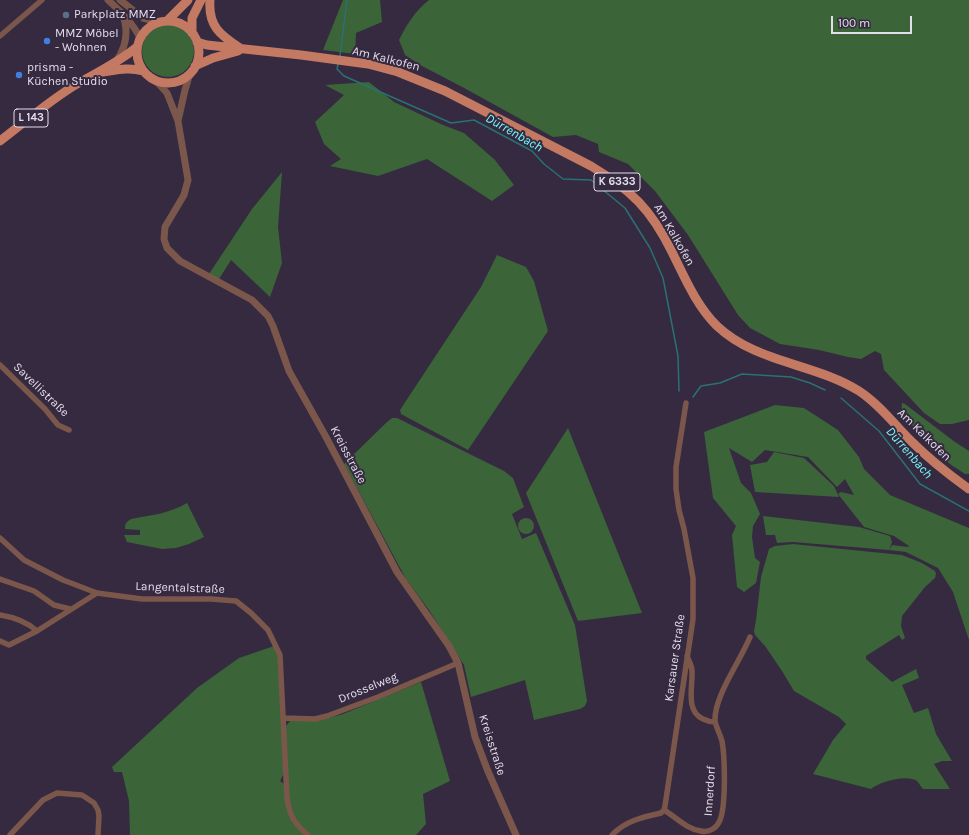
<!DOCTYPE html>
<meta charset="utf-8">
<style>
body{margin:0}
#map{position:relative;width:969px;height:835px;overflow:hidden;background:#352a40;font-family:Karla,sans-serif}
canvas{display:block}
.scale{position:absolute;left:831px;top:16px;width:81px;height:18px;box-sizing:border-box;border:2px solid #e4ddeb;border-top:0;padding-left:5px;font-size:12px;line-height:14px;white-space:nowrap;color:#e4ddeb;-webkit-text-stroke:3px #352a40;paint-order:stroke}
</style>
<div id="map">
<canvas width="969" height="835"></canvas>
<div class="scale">100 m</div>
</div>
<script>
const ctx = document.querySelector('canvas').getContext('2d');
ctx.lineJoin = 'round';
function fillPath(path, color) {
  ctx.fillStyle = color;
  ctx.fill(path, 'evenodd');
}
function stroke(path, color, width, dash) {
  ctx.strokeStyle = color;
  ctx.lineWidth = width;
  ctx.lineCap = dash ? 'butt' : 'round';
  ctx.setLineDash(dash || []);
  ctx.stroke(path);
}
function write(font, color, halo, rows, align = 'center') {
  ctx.font = font + ' Karla,sans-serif';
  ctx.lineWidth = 4;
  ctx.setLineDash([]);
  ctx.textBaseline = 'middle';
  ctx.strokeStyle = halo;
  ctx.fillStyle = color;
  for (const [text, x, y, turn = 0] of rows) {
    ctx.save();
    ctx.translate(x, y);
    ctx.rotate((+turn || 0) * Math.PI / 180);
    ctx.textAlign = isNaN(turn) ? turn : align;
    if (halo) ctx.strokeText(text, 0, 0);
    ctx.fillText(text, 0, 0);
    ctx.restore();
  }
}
fillPath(new Path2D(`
 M 343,0 L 380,0 L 382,22 L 356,33 L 355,54 L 323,50 Z
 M 429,0 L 969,0 L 969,420 L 952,424 L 940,424 L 924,413 L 884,370 L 881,354 L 875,351 L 861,359 L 848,357 L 819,350 L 780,344 L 750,328 L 738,315 L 688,235 L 655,191 L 628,164 L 599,152 L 598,144 L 576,135 L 553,137 L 466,89 L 422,66 L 405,55 L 399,40 C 407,24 415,11 429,0 Z
 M142 51a26 26 0 1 1 52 0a26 26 0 1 1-52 0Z
 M 369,82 L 394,102 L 443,125 L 464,133 L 495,160 L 514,185 L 492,201 L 427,159 L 378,176 L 330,166 L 341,159 L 324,144 L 315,122 L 344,95 L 325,85 Z
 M 282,172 L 278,227 L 282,263 L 270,297 L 231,260 L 219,279 L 209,274 L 252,209 Z
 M 497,255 L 526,267 L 534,281 L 548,331 L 468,450 L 401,414 L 400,410 L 481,287 Z
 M 902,403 L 905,404 L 955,442 L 969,451 L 969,474 L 965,474 C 958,469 949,464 942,458 C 935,453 931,443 925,436 C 915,426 899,420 902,403 Z
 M 775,405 L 804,408 L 838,430 L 859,457 L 864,469 L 890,495 L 969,528 L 969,640 L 953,592 L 938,568 L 906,552 L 889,550 L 892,545 L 908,547 L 909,546 L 894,536 L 864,527 L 838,494 L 841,492 L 854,495 L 845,479 L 837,487 L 808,457 L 765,450 L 752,462 L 729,448 L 741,483 L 751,493 L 760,514 L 753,526 L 752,537 L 755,558 L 760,562 L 756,583 L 744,592 L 737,587 L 732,535 L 736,526 L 713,498 L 704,432 Z
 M 392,418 L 397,418 L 504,471 L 513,478 L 524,507 L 512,514 L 522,539 L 536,533 L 575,625 L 587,701 L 585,706 L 580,709 L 534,720 L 525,680 L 471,697 L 464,665 L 429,610 L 406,579 L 344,464 L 387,422 Z
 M 568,428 L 642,613 L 578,621 L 526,493 Z
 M 774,452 L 804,458 L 834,486 L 839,497 L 755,492 L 750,465 L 767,462 Z
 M 187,503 L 204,537 L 189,544 L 176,548 L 162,549 L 127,542 L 124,535 L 140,535 L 140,530 L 125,529 C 125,524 126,522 131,519 C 152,515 168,514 187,503 Z
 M 763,516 L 859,527 L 890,536 L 892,542 L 889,550 L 793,542 L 777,543 L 775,535 L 766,535 Z
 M518 526a8 8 0 1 1 16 0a8 8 0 1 1-16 0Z
 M 793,544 L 902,555 L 922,563 L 935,571 L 936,574 L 935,578 L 925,587 L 902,616 L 901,626 L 905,638 L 902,640 L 899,635 L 866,656 L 866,659 L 892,682 L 916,669 L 919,678 L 902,685 L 914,713 L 928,708 L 936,734 L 952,761 L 942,761 L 934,764 L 950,789 L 923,789 C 921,787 919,783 917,781 C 907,774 879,782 871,789 L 813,774 L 833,740 L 846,724 L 839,717 L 794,691 L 782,671 L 765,646 L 755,635 L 754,631 L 756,620 L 761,577 L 769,549 L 775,546 Z
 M 274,646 L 278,656 L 284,773 L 280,781 L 284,784 L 287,806 L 306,835 L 130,835 L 129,801 L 122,772 L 114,772 L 112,767 L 197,688 L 239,658 Z
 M 421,682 L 450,781 L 423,794 L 426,824 L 416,835 L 311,835 L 297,822 L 289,803 L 285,727 L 291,720 L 317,721 L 343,714 Z`), '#3b6438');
stroke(new Path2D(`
 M 340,56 L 347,0
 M 338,64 L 337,69 L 344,76 L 451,123 L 474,120 L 532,151 L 544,164 L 563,179 L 591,180 L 625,208 L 650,248 L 663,278 L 678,356 L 679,391
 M 693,397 L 701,386 L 720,383 L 742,374 L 791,377 L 810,383 L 825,390
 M 841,398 L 879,431 L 920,484 L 969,511`), '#297173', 1.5);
stroke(new Path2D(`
 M 0,36 L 42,0
 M 0,365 L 45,409 L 58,425 L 69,430
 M 0,538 L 24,560 L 63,580 L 97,593 L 142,599 L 211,599 L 236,601 L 251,613 L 268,630 L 280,655 L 287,798 C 290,817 294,823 308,835
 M 0,579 L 34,591 L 54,605 L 70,609
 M 0,615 C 13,617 27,622 37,631
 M 0,641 L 9,645 L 37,631 L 97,593
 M 687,656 C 689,661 692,666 692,671 C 693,686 685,711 703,719 C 707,721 711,722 715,722
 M 284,718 L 315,719 L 327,716 L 378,697 L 458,663
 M 664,810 C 676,817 686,829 701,831 C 709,833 717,828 720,820 C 726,806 725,757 722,741 C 720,734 716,727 715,721 C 714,696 741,660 750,637
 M 10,835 L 43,800 L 57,793 L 82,795 L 94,803 L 98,810 L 99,816 L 98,835
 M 612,835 C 625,821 643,817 661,813 L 664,810 L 665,806 L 693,619 L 693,578 L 684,529 L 679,510 L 676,489 L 676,467 L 686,403`), '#7b564b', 5.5);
stroke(new Path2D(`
 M 108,0 C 120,11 133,23 140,38
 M 120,0 L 143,18 L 158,22
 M 117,60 C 127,45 129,30 122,13
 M 156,81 L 167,93 L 178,121 L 188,180 L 184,195 L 165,227 L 164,239 L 167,248 L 180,261 L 252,300 L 268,316 L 273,326 L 289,371 L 326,437 L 397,572 L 449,646 L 458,663 L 475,737 L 487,769 L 516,835
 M 178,121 L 185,90 L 190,73`), '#7b564b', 7);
stroke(new Path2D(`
 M 210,0 C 208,26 220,35 240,48
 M137 52a31 31 0 1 1 62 0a31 31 0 1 1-62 0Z
 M 167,21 L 188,0
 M 192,33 L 192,18 L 201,0
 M 197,42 L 207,45 L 301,55 L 368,64 L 398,72 L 445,91 L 591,166 C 631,190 651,209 672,252 C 685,278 696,305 717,326 C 756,363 814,363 859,391 C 879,404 894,424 911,441 C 929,459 948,474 969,489
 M 195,66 L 213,58 L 238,51
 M 103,72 C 117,70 129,67 143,71
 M 0,141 C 25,122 50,100 77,84 C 98,72 119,62 137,47`), '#c47963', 9);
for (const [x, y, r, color] of [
 [66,15,4,"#5c6f8a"],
 [47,41,4,"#3f7fe0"],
 [19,75,4,"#3f7fe0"]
]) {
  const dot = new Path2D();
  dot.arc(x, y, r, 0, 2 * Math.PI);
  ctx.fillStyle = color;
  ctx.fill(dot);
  stroke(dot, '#352a40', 1.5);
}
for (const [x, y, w] of [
 [31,118,34],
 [617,182,46]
]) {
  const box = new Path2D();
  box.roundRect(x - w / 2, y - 9, w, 18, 3);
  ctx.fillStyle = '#352a40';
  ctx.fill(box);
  stroke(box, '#e4ddeb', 1);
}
write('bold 11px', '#e4ddeb', null, [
 ["L 143",31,118],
 ["K 6333",617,182]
]);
write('12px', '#e4ddeb', '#352a40', [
 ["Parkplatz MMZ",74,15],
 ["MMZ Möbel",55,34],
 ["- Wohnen",55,48],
 ["prisma -",27,68],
 ["Küchen Studio",27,82]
], 'left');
write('12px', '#e4ddeb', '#352a40', [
 ["Am Kalkofen",386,59,14],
 ["Am Kalkofen",674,235,60],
 ["Savellistraße",41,390,44],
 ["Am Kalkofen",924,435,44],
 ["Kreisstraße",348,455,62],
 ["Langentalstraße",180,588,2],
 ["Karsauer Straße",675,658,-82],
 ["Drosselweg",368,688,-22],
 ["Kreisstraße",492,745,72],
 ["Innerdorf",710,791,-86]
]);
write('italic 13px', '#73fafc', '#352a40', [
 ["Dürrenbach",514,133,30],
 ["Dürrenbach",909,453,49]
]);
</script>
